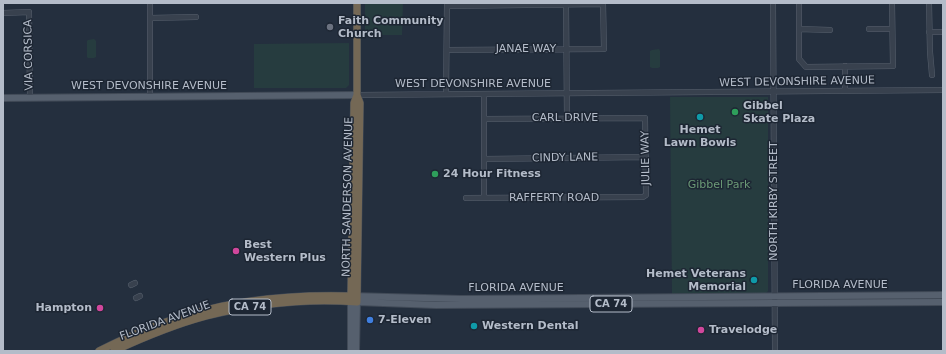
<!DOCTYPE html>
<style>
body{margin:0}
#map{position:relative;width:946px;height:354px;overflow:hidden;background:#242f3e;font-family:"DejaVu Sans",sans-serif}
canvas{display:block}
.frame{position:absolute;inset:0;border:4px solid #b4bcc9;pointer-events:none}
</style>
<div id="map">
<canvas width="946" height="354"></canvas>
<div class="frame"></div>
</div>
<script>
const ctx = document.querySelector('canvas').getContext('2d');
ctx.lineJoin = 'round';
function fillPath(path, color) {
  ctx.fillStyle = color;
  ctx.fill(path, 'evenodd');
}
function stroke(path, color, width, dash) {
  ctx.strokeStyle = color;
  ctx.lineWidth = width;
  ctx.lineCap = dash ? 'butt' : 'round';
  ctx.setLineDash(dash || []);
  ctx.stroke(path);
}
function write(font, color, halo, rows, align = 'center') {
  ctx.font = font + ' "DejaVu Sans",sans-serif';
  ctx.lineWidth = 3;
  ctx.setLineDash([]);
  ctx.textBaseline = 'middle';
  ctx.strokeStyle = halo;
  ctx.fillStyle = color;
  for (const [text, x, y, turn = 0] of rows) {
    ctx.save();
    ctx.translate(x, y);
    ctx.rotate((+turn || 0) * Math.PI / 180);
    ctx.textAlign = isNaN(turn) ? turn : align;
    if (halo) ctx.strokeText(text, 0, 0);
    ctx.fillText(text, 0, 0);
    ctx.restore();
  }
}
fillPath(new Path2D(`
 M 365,3 L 403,3 L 402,35 L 365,35 Z
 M 94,39 L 96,41 L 96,57 L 94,58 L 88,58 L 87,57 L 87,41 L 88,40 Z
 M 349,43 L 349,85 L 346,88 L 254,88 L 254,44 Z
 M 659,49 L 660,51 L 660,67 L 658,68 L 652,68 L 650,67 L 650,51 L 652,50 Z
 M 670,97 L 768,97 L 768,291 L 766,293 L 672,294 Z`), '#263c3f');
const minor = new Path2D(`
 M 150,3 L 150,96
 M 566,3 L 567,119
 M 773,3 L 775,351
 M 799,3 L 799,59 L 806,67 L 893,66 L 892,3
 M 929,3 L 930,52 L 932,75
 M 447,6 L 603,4
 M 3,13 L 29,12 L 30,97
 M 150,18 L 196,17
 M 799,29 L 830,30
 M 869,29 L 892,29
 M 929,32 L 943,32
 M 447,50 L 604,49 L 603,3
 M 845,66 L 845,91
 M 446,94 L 447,4
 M 484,94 L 484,198
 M 357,95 L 943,90
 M 484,159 L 646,157
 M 466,198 L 643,197 L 646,195 L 645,118 L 484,119
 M 131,285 L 135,283
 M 136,298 L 140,296`);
const major = new Path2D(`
 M 3,98 L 357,95
 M 351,351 L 351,296 L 461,299 L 943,295
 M 356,351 L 357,302 L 436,305 L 943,302`);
const highway = new Path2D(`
 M 99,351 C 115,343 132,335 149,328 C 216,302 279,294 351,296 L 354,103 L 357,95
 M 114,351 C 142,338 176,324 206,316 C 254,304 307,298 357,302 L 360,103 L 357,95 L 357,3`);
stroke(minor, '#565f6c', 6);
stroke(major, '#414a57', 8);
stroke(highway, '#434c59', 8);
stroke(minor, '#38414e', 5);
stroke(major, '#56606e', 6);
stroke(highway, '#746855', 7);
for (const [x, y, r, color] of [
 [330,27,4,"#6b7280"],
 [735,112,4,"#2e9e5b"],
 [700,117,4,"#0f9aa8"],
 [435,174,4,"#2e9e5b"],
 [236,251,4,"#d1479c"],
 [754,280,4,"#0f9aa8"],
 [100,308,4,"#d1479c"],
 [370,320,4,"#3f7fe0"],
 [474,326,4,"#0f9aa8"],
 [701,330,4,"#d1479c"]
]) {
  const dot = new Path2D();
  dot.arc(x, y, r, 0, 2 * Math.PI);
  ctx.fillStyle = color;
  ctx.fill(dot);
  stroke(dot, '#1d2633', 1.5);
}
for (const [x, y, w] of [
 [611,304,42],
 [250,307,42]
]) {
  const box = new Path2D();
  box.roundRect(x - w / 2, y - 8, w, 16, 3);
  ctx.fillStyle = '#1d2633';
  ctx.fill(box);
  stroke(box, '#b4bcc9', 1);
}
write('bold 10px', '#b4bcc9', null, [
 ["CA 74",611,304],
 ["CA 74",250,307]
]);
write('bold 11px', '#b4bcc9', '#1d2633', [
 ["Faith Community",338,21],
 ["Church",338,34],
 ["Gibbel",743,106],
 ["Skate Plaza",743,119],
 ["Hemet",700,130,"center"],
 ["Lawn Bowls",700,143,"center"],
 ["24 Hour Fitness",443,174],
 ["Best",244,245],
 ["Western Plus",244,258],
 ["Hemet Veterans",746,274,"right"],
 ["Memorial",746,287,"right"],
 ["Hampton",92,308,"right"],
 ["7-Eleven",378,320],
 ["Western Dental",482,326],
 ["Travelodge",709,330]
], 'left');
write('11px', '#b4bcc9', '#1d2633', [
 ["JANAE WAY",526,49],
 ["VIA CORSICA",29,55,-91],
 ["WEST DEVONSHIRE AVENUE",797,82,-1],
 ["WEST DEVONSHIRE AVENUE",473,84],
 ["WEST DEVONSHIRE AVENUE",149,86],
 ["CARL DRIVE",565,118],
 ["CINDY LANE",565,158,-1],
 ["JULIE WAY",646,158,-91],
 ["NORTH SANDERSON AVENUE",348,197,-89],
 ["RAFFERTY ROAD",554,198],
 ["NORTH KIRBY STREET",774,201,-90],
 ["FLORIDA AVENUE",840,285],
 ["FLORIDA AVENUE",516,288],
 ["FLORIDA AVENUE",165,321,-20]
]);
write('11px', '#6b9a76', '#1d2633', [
 ["Gibbel Park",719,185]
]);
</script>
